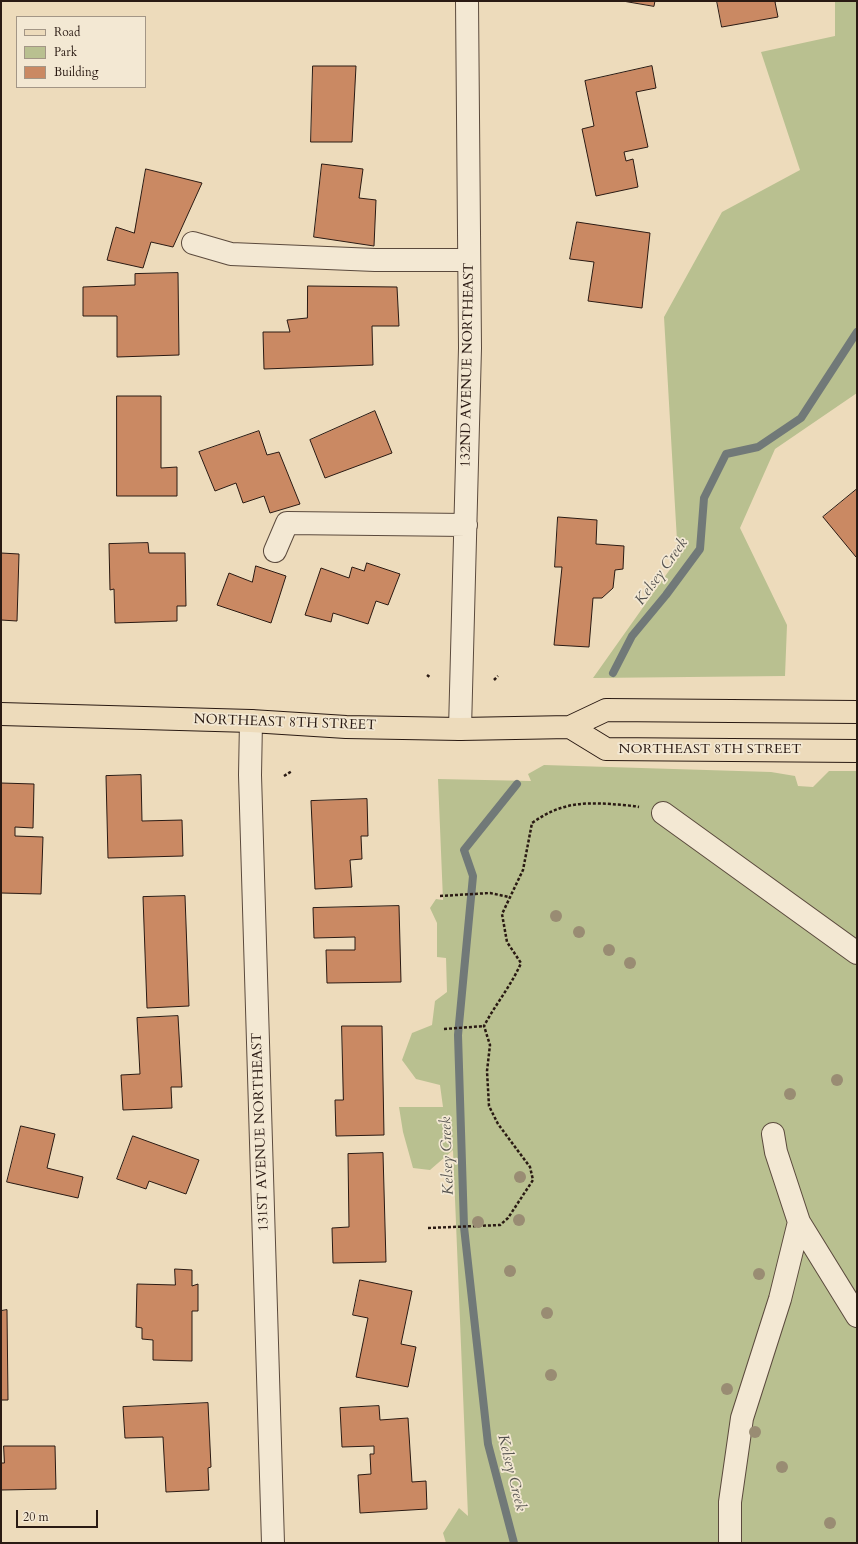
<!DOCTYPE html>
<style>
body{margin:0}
#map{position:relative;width:858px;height:1544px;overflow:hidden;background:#eddbbb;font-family:Cardo,serif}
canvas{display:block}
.frame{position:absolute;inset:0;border:2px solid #2a1a13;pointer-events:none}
.legend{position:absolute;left:16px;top:16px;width:130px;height:72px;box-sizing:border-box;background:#f3e8d3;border:1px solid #a39686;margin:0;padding:5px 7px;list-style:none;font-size:12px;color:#2a1a13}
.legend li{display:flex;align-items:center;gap:8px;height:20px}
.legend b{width:20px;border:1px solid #a39686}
.scale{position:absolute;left:16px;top:1510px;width:82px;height:18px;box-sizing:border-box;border:2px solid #2a1a13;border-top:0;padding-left:5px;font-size:12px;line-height:14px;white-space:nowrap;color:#2a1a13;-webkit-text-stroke:3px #f3e8d3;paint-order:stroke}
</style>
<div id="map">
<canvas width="858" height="1544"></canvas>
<div class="frame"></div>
<ul class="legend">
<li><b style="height:5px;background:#eddbbb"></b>Road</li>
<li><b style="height:11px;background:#b9c090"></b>Park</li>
<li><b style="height:11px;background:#ca8963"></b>Building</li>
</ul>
<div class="scale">20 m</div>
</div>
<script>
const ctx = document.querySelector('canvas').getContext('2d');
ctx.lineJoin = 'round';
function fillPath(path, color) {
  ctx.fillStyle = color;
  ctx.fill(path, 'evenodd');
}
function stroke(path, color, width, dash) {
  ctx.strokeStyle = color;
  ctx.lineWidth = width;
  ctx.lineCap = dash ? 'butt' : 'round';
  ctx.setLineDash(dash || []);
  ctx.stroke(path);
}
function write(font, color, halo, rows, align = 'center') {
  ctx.font = font + ' Cardo,serif';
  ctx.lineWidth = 3.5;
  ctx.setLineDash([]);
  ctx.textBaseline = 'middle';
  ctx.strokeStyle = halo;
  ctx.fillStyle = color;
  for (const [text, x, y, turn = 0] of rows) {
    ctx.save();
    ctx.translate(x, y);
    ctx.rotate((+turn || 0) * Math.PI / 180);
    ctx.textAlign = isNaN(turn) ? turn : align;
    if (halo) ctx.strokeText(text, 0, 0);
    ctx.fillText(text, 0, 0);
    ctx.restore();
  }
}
fillPath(new Path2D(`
 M 835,1 L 857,1 L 857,393 L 775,449 L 740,528 L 787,625 L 785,676 L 593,678 L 678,558 L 664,317 L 722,212 L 800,170 L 761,52 L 835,36 Z
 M 544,765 L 771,772 L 795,776 L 798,786 L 813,787 L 829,771 L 857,771 L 857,1543 L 446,1543 L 443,1533 L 459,1508 L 468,1516 L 453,1150 L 430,1170 L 413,1168 L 403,1132 L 399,1107 L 443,1107 L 440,1085 L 416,1079 L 402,1060 L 412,1033 L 432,1025 L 435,1001 L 447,992 L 446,958 L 437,957 L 437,923 L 430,908 L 436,899 L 443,900 L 438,779 L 531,781 L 528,774 Z`), '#b9c090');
stroke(new Path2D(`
 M 613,673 L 632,636 L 666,595 L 700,549 L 704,498 L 726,454 L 758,447 L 801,418 L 857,332
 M 514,1543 L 488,1444 L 464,1227 L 458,1035 L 473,876 L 464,850 L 517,784`), '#717978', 8);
const building = new Path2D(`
 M 623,1 L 655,1 L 654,6 Z
 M 717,1 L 778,1 L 775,2 L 778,17 L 722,27 Z
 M 313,66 L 356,66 L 352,142 L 311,142 Z
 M 652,66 L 656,88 L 636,92 L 648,147 L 624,152 L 626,161 L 633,159 L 638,187 L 596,196 L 582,129 L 594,126 L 585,81 Z
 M 322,164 L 363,169 L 359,198 L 376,200 L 374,246 L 314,237 Z
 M 146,169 L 202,183 L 173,247 L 151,242 L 143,268 L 107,260 L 116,227 L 134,233 Z
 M 577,222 L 650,233 L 642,308 L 588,301 L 594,262 L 570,259 Z
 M 178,273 L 179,355 L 117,357 L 117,316 L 83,316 L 83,287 L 135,285 L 135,274 Z
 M 308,286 L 397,287 L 399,326 L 372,326 L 373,365 L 264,369 L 263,332 L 290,332 L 287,320 L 307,318 Z
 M 117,396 L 161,396 L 161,468 L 177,467 L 177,496 L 117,496 Z
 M 375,411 L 392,453 L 325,478 L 310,440 Z
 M 259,431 L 267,455 L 279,452 L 300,504 L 270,513 L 264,496 L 243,503 L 236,483 L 215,491 L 199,452 Z
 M 857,489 L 857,556 L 856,557 L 823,517 Z
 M 558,517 L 597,520 L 596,544 L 624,546 L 623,569 L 615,570 L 613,588 L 602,598 L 593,598 L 589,647 L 554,645 L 562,567 L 555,567 Z
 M 148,543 L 149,553 L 185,553 L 186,606 L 177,606 L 177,621 L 115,623 L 114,589 L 110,590 L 109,544 Z
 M 1,553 L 19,554 L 17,621 L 1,620 Z
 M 367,563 L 400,574 L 388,605 L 376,601 L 368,624 L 333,613 L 331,622 L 305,615 L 321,568 L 349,578 L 352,567 L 364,571 Z
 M 256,566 L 286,576 L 271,623 L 217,605 L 229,573 L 252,582 Z
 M 141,775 L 142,821 L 182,820 L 183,856 L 108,858 L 106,776 Z
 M 1,783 L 34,784 L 33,828 L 15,827 L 15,836 L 43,837 L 41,894 L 1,893 Z
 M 367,799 L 368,836 L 361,836 L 362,859 L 350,860 L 352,887 L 315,889 L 311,801 Z
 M 185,896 L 189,1006 L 147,1008 L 143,897 Z
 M 399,906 L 401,982 L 327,983 L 326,950 L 355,950 L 355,937 L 314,938 L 313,908 Z
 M 178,1016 L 182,1087 L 171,1087 L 172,1108 L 123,1110 L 121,1075 L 140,1074 L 137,1018 Z
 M 342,1026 L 382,1026 L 384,1135 L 336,1136 L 335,1100 L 343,1100 Z
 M 21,1126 L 55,1134 L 47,1168 L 83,1177 L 78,1198 L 7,1182 Z
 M 133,1136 L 199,1160 L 186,1194 L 149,1181 L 146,1189 L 117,1179 Z
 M 383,1153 L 386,1262 L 333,1263 L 332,1228 L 349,1227 L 348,1154 Z
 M 175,1269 L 192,1270 L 192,1286 L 198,1284 L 198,1311 L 192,1311 L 192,1361 L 153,1360 L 153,1340 L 142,1339 L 142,1328 L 136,1327 L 137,1284 L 175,1285 Z
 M 360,1280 L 412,1291 L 401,1344 L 416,1347 L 408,1387 L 356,1377 L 368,1318 L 353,1315 Z
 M 7,1310 L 8,1400 L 1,1400 L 1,1311 Z
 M 208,1403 L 211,1467 L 208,1468 L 209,1490 L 166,1492 L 163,1437 L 125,1438 L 123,1407 Z
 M 379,1406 L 380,1420 L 408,1418 L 412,1482 L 426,1481 L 427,1509 L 360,1513 L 358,1475 L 371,1474 L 370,1454 L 374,1454 L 374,1446 L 342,1447 L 340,1408 Z
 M 4,1446 L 55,1446 L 56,1489 L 1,1490 L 1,1463 L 4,1463 Z`);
fillPath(building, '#ca8963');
stroke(building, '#2a1a13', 1);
const minor = new Path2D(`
 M 193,243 L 231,254 L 375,260 L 469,260
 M 275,551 L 287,523 L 466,525
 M 251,721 L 250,775 L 273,1543
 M 460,729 L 470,348 L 467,1
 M 663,813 L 857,953
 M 773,1134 L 776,1152 L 799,1222 L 857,1316
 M 730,1543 L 730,1502 L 742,1418 L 780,1299 L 799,1222`);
const major = new Path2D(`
 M 1,714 L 251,721 L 346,727 L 460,729 L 570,727 L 606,710 L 857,712
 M 570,727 L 606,749 L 857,751`);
stroke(minor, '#5b4a3d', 24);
stroke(major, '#2a1a13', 24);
stroke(new Path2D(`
 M 427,675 L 431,678
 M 494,680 L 498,676
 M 284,776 L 292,771
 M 440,896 L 490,893 L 509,897
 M 444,1029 L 484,1026
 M 428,1228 L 500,1225 L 508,1218 L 533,1180 L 530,1167 L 498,1124 L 489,1106 L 487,1071 L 490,1045 L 484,1026 C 495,1005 511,986 521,963 L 507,942 L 502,914 L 523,870 L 532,823 C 559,804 579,802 611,804 C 620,805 630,805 639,807`), '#2a1a13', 2.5, [3, 2]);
stroke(minor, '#f3e8d3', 22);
stroke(major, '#eddbbb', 22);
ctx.fillStyle = '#998c73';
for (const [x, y] of [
 [556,916],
 [579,932],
 [609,950],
 [630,963],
 [837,1080],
 [790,1094],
 [520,1177],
 [519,1220],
 [478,1222],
 [510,1271],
 [759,1274],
 [547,1313],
 [551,1375],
 [727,1389],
 [755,1432],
 [782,1467],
 [830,1523]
]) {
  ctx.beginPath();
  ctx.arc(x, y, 6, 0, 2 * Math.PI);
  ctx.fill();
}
write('14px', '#2a1a13', '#f3e8d3', [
 ["132ND AVENUE NORTHEAST",468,365,-89],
 ["NORTHEAST 8TH STREET",285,723,2],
 ["NORTHEAST 8TH STREET",710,750],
 ["131ST AVENUE NORTHEAST",261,1132,-92]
]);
write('italic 15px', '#53514e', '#f3e8d3', [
 ["Kelsey Creek",662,572,-54],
 ["Kelsey Creek",448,1156,-92],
 ["Kelsey Creek",511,1473,76]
]);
</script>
